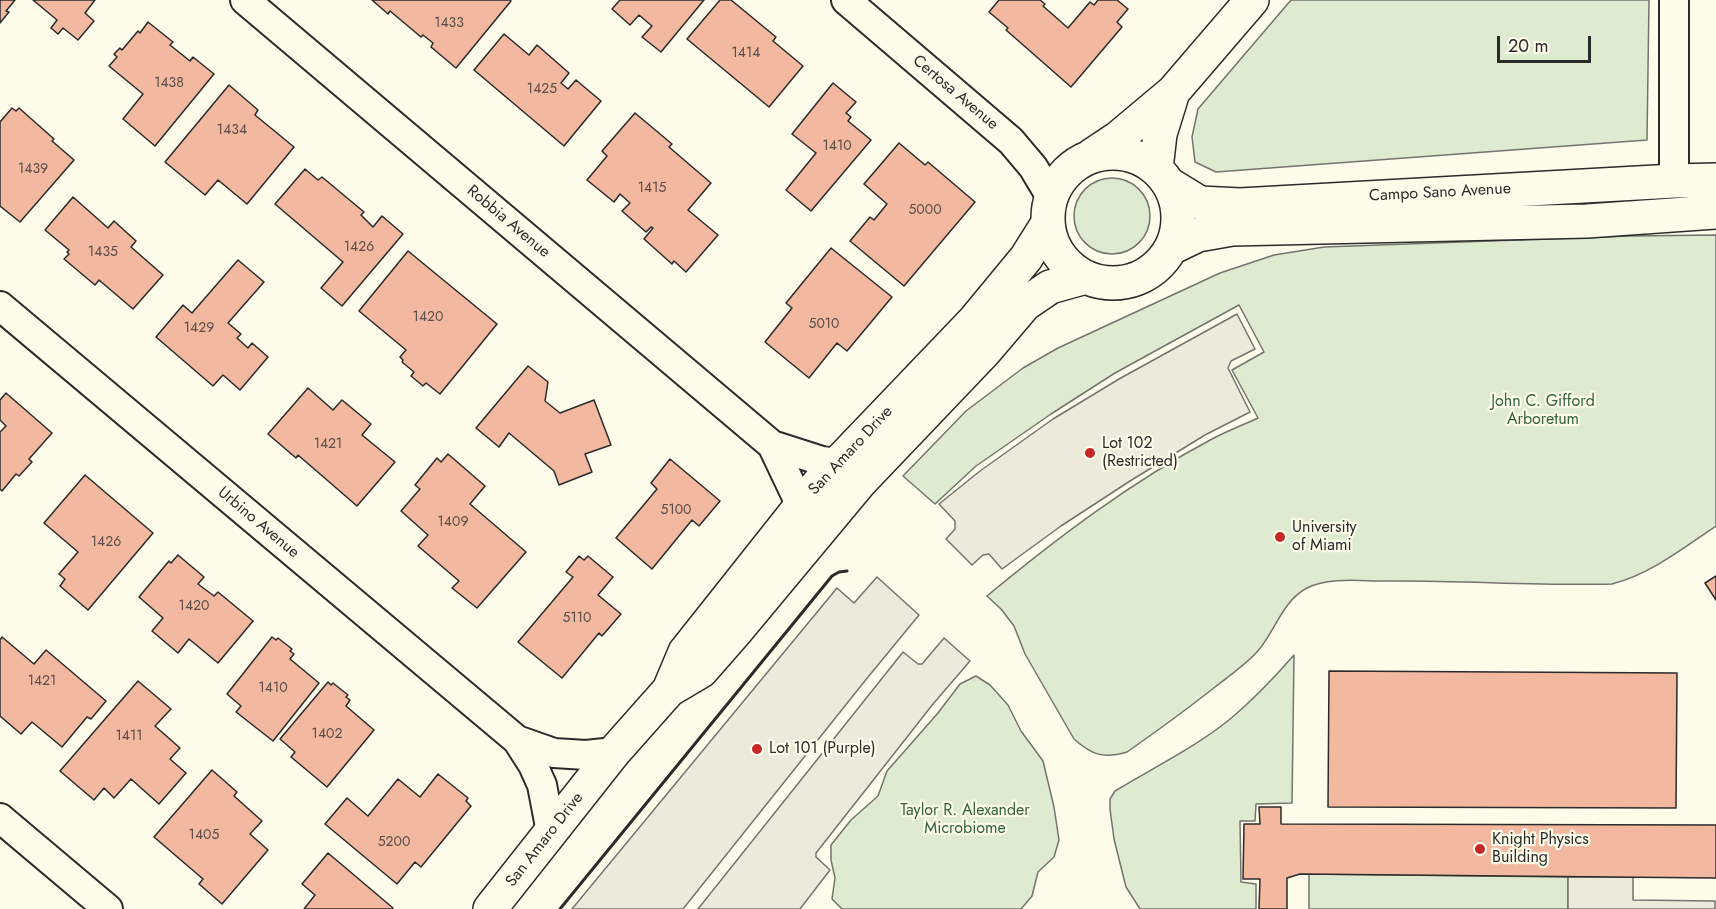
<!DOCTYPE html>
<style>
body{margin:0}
#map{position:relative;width:1716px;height:909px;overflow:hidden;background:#fdfbea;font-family:Jost,sans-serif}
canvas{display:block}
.scale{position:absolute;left:1497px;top:36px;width:94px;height:27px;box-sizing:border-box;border:3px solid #2b2b2b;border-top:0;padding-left:8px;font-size:18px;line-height:21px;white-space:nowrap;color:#2b2b2b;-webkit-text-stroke:4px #fdfbea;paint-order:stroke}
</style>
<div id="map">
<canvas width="1716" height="909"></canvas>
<div class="scale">20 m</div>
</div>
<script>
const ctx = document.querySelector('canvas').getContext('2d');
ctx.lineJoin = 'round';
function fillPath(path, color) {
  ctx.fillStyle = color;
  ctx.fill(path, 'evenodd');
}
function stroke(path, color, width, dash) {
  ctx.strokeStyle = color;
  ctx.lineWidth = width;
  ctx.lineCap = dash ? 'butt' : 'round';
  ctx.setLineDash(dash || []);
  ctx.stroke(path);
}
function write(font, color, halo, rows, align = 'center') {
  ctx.font = font + ' Jost,sans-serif';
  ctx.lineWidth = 4.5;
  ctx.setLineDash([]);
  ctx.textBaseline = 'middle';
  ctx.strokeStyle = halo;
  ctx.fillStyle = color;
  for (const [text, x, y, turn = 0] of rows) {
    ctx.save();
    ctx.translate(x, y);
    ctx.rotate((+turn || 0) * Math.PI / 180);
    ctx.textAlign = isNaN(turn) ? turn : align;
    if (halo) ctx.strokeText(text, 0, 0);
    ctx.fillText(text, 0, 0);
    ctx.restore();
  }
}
const green = new Path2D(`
 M 1291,0 L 1649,0 L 1647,140 L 1216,172 L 1195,162 L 1192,137 L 1198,109 Z
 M1074 216a38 38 0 1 1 76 0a38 38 0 1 1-76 0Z
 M 1716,235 L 1716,526 C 1683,548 1651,574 1612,584 C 1536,586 1460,580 1384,581 C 1360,581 1329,577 1307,588 C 1282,601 1275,632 1257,652 C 1245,665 1229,676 1215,687 C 1186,710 1157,731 1127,752 C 1103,759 1092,755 1074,739 L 1025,654 L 1014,626 L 1001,609 L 987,596 C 1057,538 1131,482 1212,439 C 1227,431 1243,425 1258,418 L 1232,370 L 1264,352 L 1239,305 L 1115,373 L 1051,414 L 976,466 L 935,504 L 903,476 L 966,411 L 1023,368 L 1058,348 L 1220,273 L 1274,255 L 1324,247 L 1629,236 Z
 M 1294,655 L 1292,803 L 1256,804 L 1255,821 L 1240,821 L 1241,882 L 1256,884 L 1256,909 L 1140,909 L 1126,887 L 1114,839 L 1110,809 L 1110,799 L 1115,791 C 1153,768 1194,748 1229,720 C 1253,700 1274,678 1294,655 Z
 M 976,676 L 990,685 L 1008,705 L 1021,731 L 1043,761 L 1054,807 L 1059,840 L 1054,857 L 1038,872 L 1032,896 L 1021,909 L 842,909 L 832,899 L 835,878 L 831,860 L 831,845 L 851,820 L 878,796 L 887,771 L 938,713 L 960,684 Z
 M 1309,874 L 1568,877 L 1568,909 L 1309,909 Z`);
fillPath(green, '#deebd1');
stroke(green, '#74746e', 1.5);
const parking = new Path2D(`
 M 1237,314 L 1255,349 L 1231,361 L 1228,368 L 1250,412 L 1205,435 L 1130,481 L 1061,526 L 1002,569 L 989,554 L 983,555 L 972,565 L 946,539 L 955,529 L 955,521 L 939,504 L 980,471 L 1053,419 L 1119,379 Z
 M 877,577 L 919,615 L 864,682 L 683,909 L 572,909 L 837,588 L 854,603 Z
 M 944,638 L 970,661 L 933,704 L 816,853 L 816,857 L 830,870 L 800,909 L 698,909 L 903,652 L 918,664 L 922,664 Z
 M 1568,877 L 1633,877 L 1633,900 L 1715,901 L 1715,909 L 1568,909 Z`);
fillPath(parking, '#eceadb');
stroke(parking, '#74746e', 1.5);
const building = new Path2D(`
 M 0,0 L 15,0 L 6,11 L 9,12 L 0,23 Z
 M 33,0 L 95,0 L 85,13 L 94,21 L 78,40 L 63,28 L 58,34 L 51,28 L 57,20 Z
 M 372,0 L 510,0 L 511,1 L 456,68 L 431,47 L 433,43 L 423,35 L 421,37 L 390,11 L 388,14 Z
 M 620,0 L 704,0 L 661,52 L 642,37 L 652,26 L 639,15 L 630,25 L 612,9 Z
 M 720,0 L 731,0 L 776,37 L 773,41 L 803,66 L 769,107 L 687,39 Z
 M 999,0 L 1040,0 L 1045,4 L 1043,6 L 1068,28 L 1090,2 L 1094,5 L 1098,0 L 1117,0 L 1128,9 L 1117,22 L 1122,27 L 1071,87 L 1006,30 L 1008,28 L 989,12 Z
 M 148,22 L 173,42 L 170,45 L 190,61 L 193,57 L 214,74 L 155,146 L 123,119 L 143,94 L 109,66 L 117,57 L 114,54 L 120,48 L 122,50 L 138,31 L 140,33 Z
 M 504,34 L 529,55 L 537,45 L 569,73 L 561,83 L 568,89 L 576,80 L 601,101 L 564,146 L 474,70 Z
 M 833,83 L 856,102 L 846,113 L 851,117 L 848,121 L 871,140 L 811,211 L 786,190 L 816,153 L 792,134 Z
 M 229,85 L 258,110 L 255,115 L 294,147 L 247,204 L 218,180 L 205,195 L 165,162 Z
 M 12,108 L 16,111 L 19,108 L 54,139 L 52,141 L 74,160 L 20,222 L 0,206 L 0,122 Z
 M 635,113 L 672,144 L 669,147 L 711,183 L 688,210 L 718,235 L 686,272 L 674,261 L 672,264 L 644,239 L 653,228 L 651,227 L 646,232 L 622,211 L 630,203 L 620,194 L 614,202 L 587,180 L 607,156 L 602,151 Z
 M 899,143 L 925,165 L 928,162 L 975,202 L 904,286 L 850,241 L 870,217 L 874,220 L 887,204 L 864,184 Z
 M 305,169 L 318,180 L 322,177 L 364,212 L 361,215 L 373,227 L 382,216 L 403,234 L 342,306 L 321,288 L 343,262 L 275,204 Z
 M 73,197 L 108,228 L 114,221 L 136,241 L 131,247 L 163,275 L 133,309 L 99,280 L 95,285 L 64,259 L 69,254 L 67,252 L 69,250 L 45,230 Z
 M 831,248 L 892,297 L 847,351 L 837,343 L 809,378 L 765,342 L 792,308 L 786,303 Z
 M 408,251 L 497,324 L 440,394 L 426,383 L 423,386 L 411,376 L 414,372 L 402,362 L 403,360 L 400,357 L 406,350 L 359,311 Z
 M 238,260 L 264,282 L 228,323 L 241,334 L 237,338 L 248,348 L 252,343 L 268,357 L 240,390 L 223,375 L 213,386 L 156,337 L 183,305 L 192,313 Z
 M 528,366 L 548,382 L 545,401 L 560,413 L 594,400 L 611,445 L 585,454 L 592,472 L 559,485 L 554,471 L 509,433 L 499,447 L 476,428 Z
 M 308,388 L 333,410 L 342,400 L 371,424 L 362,435 L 395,462 L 357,506 L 298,455 L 296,458 L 268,434 Z
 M 6,393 L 52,433 L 29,459 L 32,462 L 19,476 L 16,474 L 2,491 L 0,489 L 0,432 L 6,426 L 0,420 L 0,400 Z
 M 448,454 L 485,486 L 470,504 L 526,552 L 477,608 L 452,588 L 459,581 L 418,546 L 428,535 L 401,511 L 420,489 L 415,485 L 437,458 L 441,462 Z
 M 670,459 L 720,501 L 699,526 L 692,520 L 652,569 L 616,538 L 657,489 L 651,483 Z
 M 85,475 L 153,533 L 88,610 L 60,586 L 65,579 L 59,574 L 78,552 L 44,523 Z
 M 178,555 L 204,577 L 198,584 L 214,596 L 218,592 L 253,621 L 218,663 L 189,639 L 178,653 L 152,631 L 163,618 L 139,597 L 169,561 L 171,563 Z
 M 579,556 L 584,560 L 588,556 L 613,577 L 598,595 L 621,614 L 602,636 L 599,633 L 562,678 L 518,642 L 573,577 L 566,572 Z
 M 1716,576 L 1716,600 L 1705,583 Z
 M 2,637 L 34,664 L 46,650 L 106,701 L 91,719 L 87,717 L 62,747 L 32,722 L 21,734 L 0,716 L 0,640 Z
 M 272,637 L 276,640 L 278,638 L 292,649 L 290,651 L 294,654 L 290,659 L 319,683 L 273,741 L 236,712 L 241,706 L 227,694 Z
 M 1329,671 L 1677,673 L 1676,808 L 1328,807 Z
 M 138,681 L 171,709 L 155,726 L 180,748 L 170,759 L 186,773 L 159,804 L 131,779 L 114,798 L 104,788 L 94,800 L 60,771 Z
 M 328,682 L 331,685 L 333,683 L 348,695 L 346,697 L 350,700 L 346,706 L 374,730 L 327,787 L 291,757 L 295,752 L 280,739 Z
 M 212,770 L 237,792 L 234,796 L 262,821 L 250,834 L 268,850 L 222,904 L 199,884 L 203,879 L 154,837 Z
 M 438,774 L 468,798 L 466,801 L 471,806 L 421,867 L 415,862 L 397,884 L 325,824 L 347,798 L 368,816 L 398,779 L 420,797 Z
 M 1259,807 L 1281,807 L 1281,824 L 1716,825 L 1716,878 L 1300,874 L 1287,878 L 1287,909 L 1259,909 L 1260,879 L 1243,879 L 1244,824 L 1260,824 Z
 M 328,853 L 393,908 L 392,909 L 304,909 L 315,895 L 302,884 Z`);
fillPath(building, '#f2b8a0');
stroke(building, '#2b2b2b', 1.5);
const minor = new Path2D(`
 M 245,0 L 772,445 L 822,461 L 837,463
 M 846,0 L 1011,141 L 1033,167 L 1051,197
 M 1674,0 L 1674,181
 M 0,306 L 517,740 L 533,765 L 542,785 L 551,832
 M 772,445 L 801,506
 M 517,740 L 554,753 L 586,755 L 614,752
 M 0,818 L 108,909`);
const tertiary = new Path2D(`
 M1048 218a65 65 0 1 1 130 0a65 65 0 1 1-130 0Z
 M 1091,156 L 1118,138 L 1173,92 L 1252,0
 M 1156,169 L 1160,134 L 1173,92
 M 1169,184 L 1200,203 L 1240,205 L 1674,181 L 1716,180
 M 1171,248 L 1198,235 L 1232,229 L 1587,221 L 1716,212
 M 669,690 L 701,671 L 737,630 L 861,481 L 985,351 L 1025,304 L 1050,287 L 1086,277
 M 490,909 L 614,752 L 669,690 L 685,652 L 819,483 L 974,321 L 1026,258 L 1048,223`);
stroke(minor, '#2b2b2b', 32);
stroke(tertiary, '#2b2b2b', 36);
stroke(minor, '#fdfbea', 28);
stroke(tertiary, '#fdfbea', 33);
stroke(new Path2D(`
 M 560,909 L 832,576 L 839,572 L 847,571`), '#2b2b2b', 3);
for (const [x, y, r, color] of [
 [1090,453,6,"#c62828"],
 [1280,537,6,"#c62828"],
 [757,749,6,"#c62828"],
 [1480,849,6,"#c62828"]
]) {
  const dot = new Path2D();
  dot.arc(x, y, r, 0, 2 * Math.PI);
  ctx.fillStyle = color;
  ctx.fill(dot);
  stroke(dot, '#fdfbea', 2);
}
write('14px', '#5d4e48', null, [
 ["1433",449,24],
 ["1414",746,54],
 ["1438",169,84],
 ["1425",542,90],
 ["1434",232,131],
 ["1410",837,147],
 ["1439",33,170],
 ["1415",652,189],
 ["5000",925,211],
 ["1426",359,248],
 ["1435",103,253],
 ["1420",428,318],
 ["5010",824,325],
 ["1429",199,329],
 ["1421",328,445],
 ["5100",676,511],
 ["1409",453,523],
 ["1426",106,543],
 ["1420",194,607],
 ["5110",577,619],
 ["1421",42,682],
 ["1410",273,689],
 ["1402",327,735],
 ["1411",129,737],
 ["1405",204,836],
 ["5200",394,843]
]);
write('16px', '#2b2b2b', '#fdfbea', [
 ["Certosa Avenue",955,93,40],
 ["Campo Sano Avenue",1440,193,-3],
 ["Robbia Avenue",508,222,40],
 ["San Amaro Drive",851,451,-47],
 ["Urbino Avenue",258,523,40],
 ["San Amaro Drive",545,840,-52]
]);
write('16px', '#34623c', '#fdfbea', [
 ["John C. Gifford",1543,402],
 ["Arboretum",1543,420],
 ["Taylor R. Alexander",965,811],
 ["Microbiome",965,829]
]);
write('16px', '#2b2b2b', '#fdfbea', [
 ["Lot 102",1102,444],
 ["(Restricted)",1102,462],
 ["University",1292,528],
 ["of Miami",1292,546],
 ["Lot 101 (Purple)",769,749],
 ["Knight Physics",1492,840],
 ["Building",1492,858]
], 'left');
</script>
